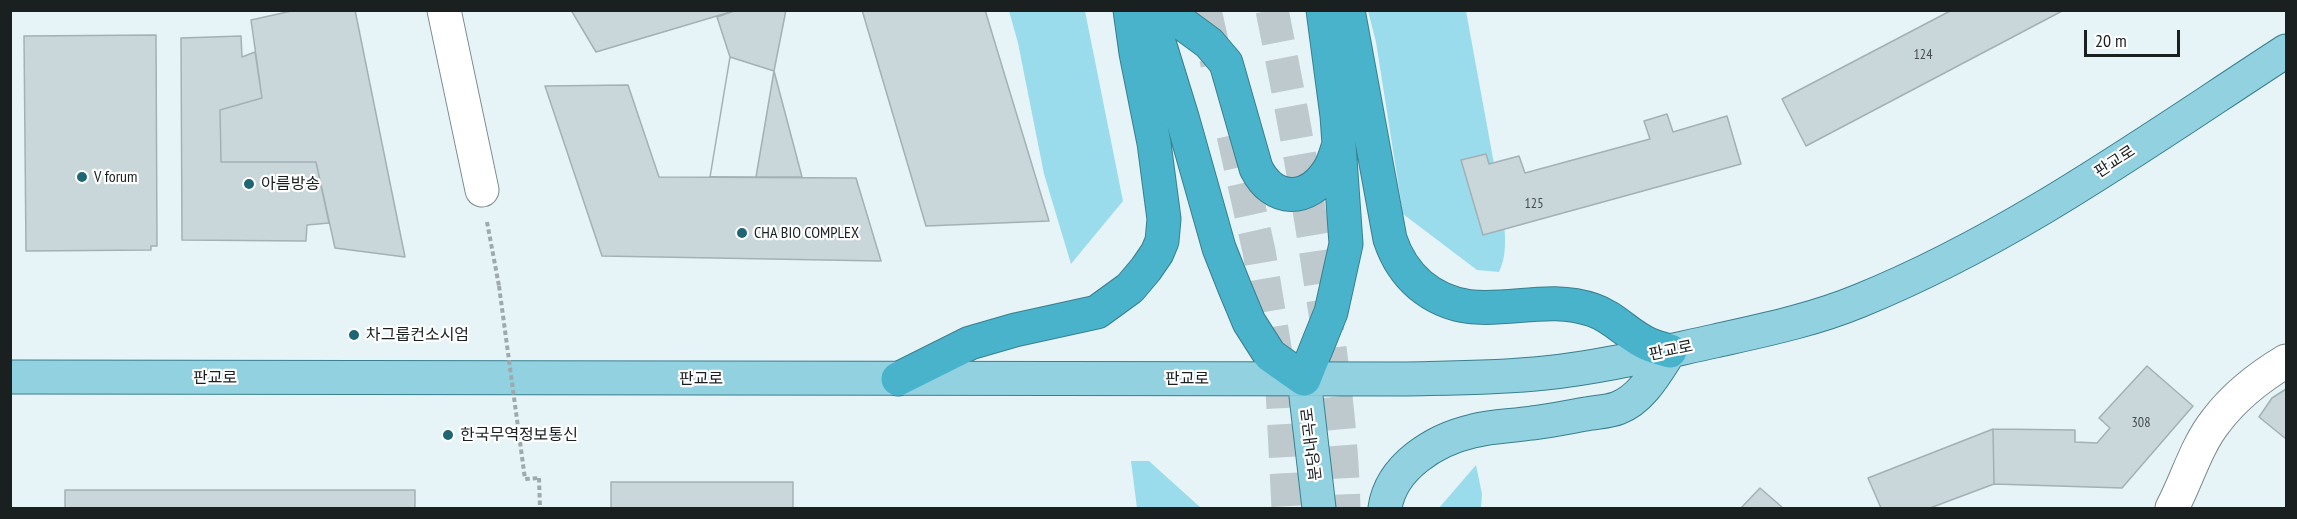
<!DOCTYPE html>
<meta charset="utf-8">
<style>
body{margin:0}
#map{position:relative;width:2297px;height:519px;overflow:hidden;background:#e6f4f8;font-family:"PT Sans Narrow",sans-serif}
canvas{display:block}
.frame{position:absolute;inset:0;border:12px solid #1a1f20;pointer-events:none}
.scale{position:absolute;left:2084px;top:30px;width:96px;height:27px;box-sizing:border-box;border:3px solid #1a1f20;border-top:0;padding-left:8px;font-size:18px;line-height:21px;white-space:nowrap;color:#1a1f20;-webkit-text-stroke:4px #fff;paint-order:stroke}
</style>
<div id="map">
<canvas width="2297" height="519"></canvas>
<div class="frame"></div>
<div class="scale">20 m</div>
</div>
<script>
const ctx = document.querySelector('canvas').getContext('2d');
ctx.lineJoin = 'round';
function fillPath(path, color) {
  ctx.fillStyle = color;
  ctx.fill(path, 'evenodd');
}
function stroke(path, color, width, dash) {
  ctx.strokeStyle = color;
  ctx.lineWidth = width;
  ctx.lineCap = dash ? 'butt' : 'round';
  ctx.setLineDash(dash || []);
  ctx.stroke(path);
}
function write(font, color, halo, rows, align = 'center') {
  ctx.font = font + ' "PT Sans Narrow","Noto Sans KR",sans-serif';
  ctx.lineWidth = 4.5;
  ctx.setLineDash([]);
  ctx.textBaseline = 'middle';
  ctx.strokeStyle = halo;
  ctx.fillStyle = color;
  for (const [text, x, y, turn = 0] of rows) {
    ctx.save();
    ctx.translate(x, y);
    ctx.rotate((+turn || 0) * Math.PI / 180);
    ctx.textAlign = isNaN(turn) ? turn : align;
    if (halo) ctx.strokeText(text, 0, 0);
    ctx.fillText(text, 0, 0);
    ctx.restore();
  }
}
fillPath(new Path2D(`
 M 1009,11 L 1085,11 L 1123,201 L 1071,264 L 1044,174 L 1018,43 Z
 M 1368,11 L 1466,11 L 1503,213 C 1505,233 1508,254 1499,272 L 1477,270 L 1403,214 L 1376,42 Z
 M 1131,461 L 1149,461 L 1201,508 L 1137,508 Z
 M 1476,465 L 1482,494 L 1481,508 L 1439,508 Z`), '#9adcec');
const building = new Path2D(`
 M 296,10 L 355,10 L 405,257 L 335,248 L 316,162 L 221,162 L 220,110 L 262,98 L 251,20 Z
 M 571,10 L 737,10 L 596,52 Z
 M 737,10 L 786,10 L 774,71 L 730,57 L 717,17 Z
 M 862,10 L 985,10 L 1049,221 L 926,226 Z
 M 1952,10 L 2064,10 L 1806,146 L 1782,99 Z
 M 156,35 L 157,246 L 151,246 L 151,250 L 26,251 L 24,36 Z
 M 241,36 L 242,57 L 255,52 L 262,98 L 220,110 L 221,162 L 316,162 L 329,223 L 307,225 L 306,241 L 182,240 L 181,38 Z
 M 730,57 L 774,71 L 802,177 L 710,177 Z
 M 730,57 L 774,71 L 756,177 L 710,177 Z
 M 628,85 L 659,177 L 856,178 L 881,261 L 602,256 L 545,86 Z
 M 1667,114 L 1673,132 L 1727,116 L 1741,164 L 1483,235 L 1461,160 L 1486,154 L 1489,164 L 1519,156 L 1525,173 L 1650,139 L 1644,121 Z
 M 2147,366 L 2193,406 L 2122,488 L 1994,484 L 1993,429 L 2075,430 L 2075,442 L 2097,443 L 2110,428 L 2099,418 Z
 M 2286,389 L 2286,439 L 2259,417 L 2272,398 Z
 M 1993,429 L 1994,484 L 1930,508 L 1881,508 L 1868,478 Z
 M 611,482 L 793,482 L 793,508 L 611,508 Z
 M 1760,488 L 1783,508 L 1741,508 Z
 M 65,490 L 415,490 L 415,508 L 65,508 Z`);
fillPath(building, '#c9d7db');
stroke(building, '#a3b1b4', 1.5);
stroke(new Path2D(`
 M 1205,10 L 1217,64
 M 1272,10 C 1290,100 1307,190 1320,281 C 1332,356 1342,432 1344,508
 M 1233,135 L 1259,251 L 1282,390 L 1288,508`), '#bdc9cd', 33, [33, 16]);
const minor = new Path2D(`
 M 444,10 L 482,190
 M 2172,508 C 2187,480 2196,446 2216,421 C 2234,397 2261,376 2286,361`);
const major = new Path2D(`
 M 10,377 L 1406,379 C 1452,378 1499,378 1545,373 C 1603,367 1659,353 1715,341 C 1764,330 1813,320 1859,301 C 2012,239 2149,140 2286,51
 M 1304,379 L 1319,508
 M 1385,508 C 1391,467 1434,440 1473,431 C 1492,426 1512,426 1532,423 C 1550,421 1568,417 1586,414 C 1596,412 1608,412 1618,408 C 1642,399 1657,371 1670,351`);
const highway = new Path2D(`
 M 1149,10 L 1182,117 L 1219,248 L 1234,286 L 1249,322 L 1270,355 L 1304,379 L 1331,312 L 1346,244 L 1337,116 L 1323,10
 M 1164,10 L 1209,43 L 1226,63 L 1256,168 C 1273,203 1308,203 1329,170 C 1334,162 1336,153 1339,144
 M 1348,10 L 1390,239 C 1396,257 1406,273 1420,285 C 1475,331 1533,289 1593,310 C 1614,317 1628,335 1648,344 C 1655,347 1662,349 1670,351
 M 898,379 L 970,343 L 1015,330 L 1097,312 L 1130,288 L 1146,269 L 1157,253 L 1162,241 L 1164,219 L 1154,143 L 1136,53 L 1130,10`);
stroke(minor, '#7c898d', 35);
stroke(major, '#397f8f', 35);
stroke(highway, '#397f8f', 35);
stroke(new Path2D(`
 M 487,222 L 499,286
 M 539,478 L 540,508`), '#9ea9ac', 4, [4.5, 3]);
stroke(minor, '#fff', 33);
stroke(major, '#92d1e0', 33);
stroke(highway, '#49b3cb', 33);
stroke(new Path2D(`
 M 499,286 L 525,479 L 539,478`), '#9ea9ac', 4, [4.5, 3]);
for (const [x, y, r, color] of [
 [82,177,6,"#1f6675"],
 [249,184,6,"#1f6675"],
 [742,233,6,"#1f6675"],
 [354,335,6,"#1f6675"],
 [448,435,6,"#1f6675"]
]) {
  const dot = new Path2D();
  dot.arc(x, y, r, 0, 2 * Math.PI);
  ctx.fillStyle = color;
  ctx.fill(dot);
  stroke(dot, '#fff', 2);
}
write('14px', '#464d4f', null, [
 ["124",1923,55],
 ["125",1534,204],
 ["308",2141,423]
]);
write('16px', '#1a1f20', '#fff', [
 ["판교로",2115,162,-33],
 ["판교로",1671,351,-12],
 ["판교로",215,378],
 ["판교로",701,379],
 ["판교로",1187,379],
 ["분당내곡로",1312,444,-97]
]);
write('16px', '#1a1f20', '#fff', [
 ["V forum",94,177],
 ["아름방송",261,184],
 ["CHA BIO COMPLEX",754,233],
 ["차그룹컨소시엄",366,335],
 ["한국무역정보통신",460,435]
], 'left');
</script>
